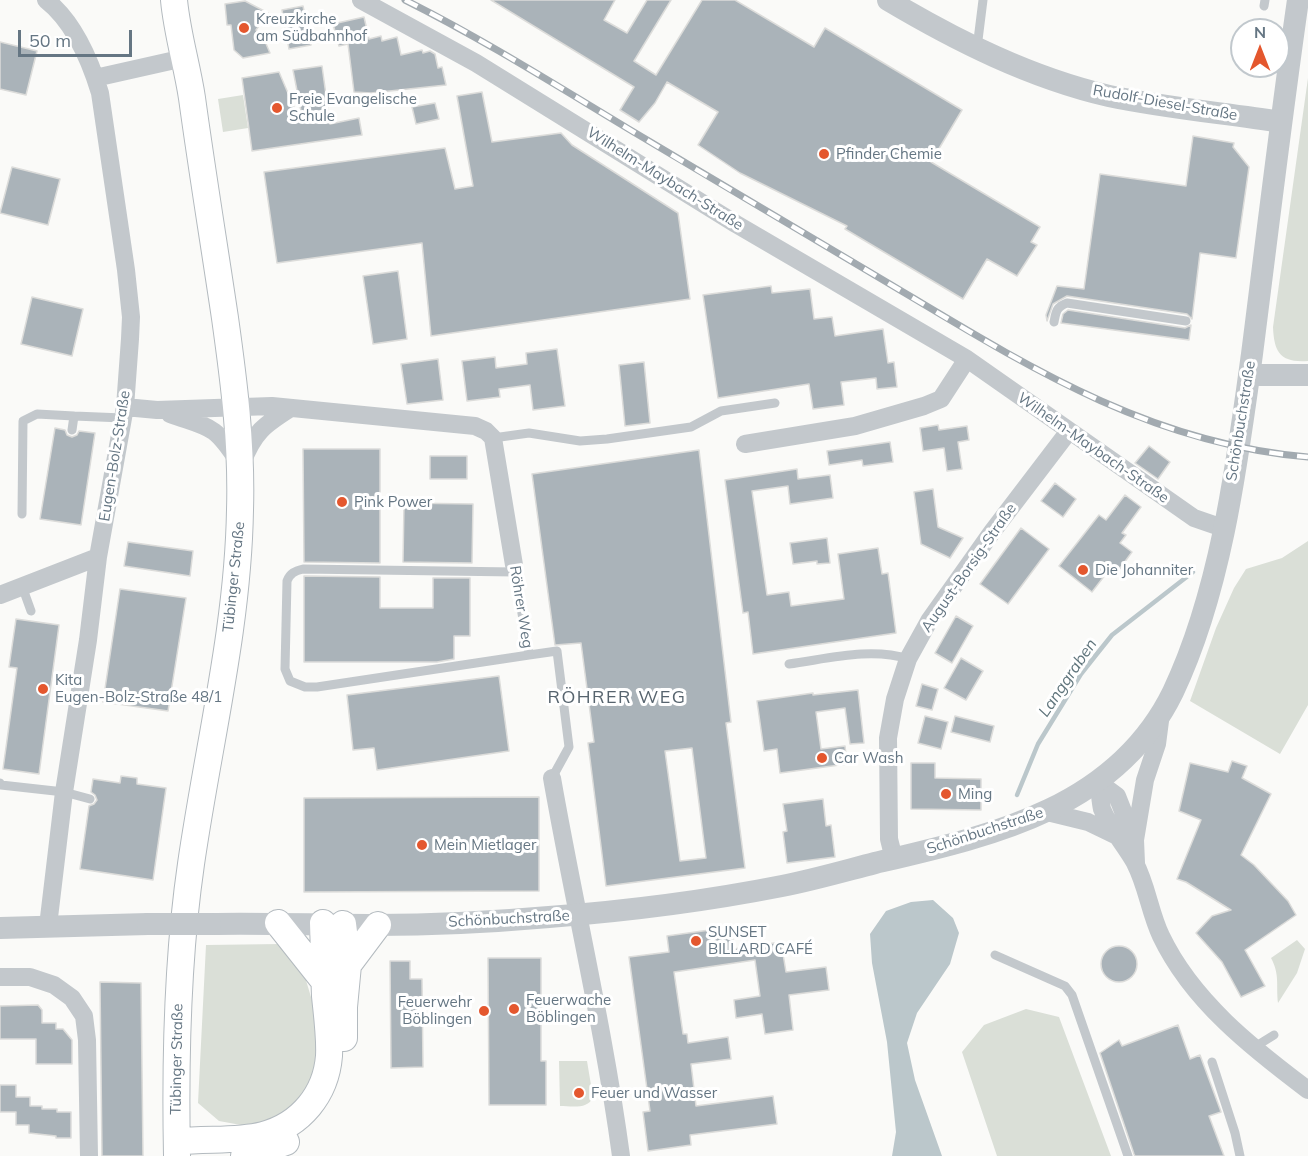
<!DOCTYPE html>
<meta charset="utf-8">
<style>
body{margin:0}
#map{position:relative;width:1308px;height:1156px;overflow:hidden;background:#fafaf8;font-family:Mulish,sans-serif}
canvas{display:block}
.north{position:absolute;left:1230px;top:18px;width:60px;height:60px;box-sizing:border-box;background:#fff;border:2px solid #c1c8cd;border-radius:50%;rotate:0deg;font-size:16px;font-weight:700;line-height:24px;text-align:center;color:#657683}
.north::after{content:'';display:block;margin:auto;width:21px;height:27px;background:#e4572e;clip-path:polygon(50% 0,100% 100%,50% 72%,0 100%)}
.scale{position:absolute;left:18px;top:30px;width:114px;height:27px;box-sizing:border-box;border:3px solid #657683;border-top:0;padding-left:8px;font-size:18px;line-height:21px;white-space:nowrap;color:#657683;-webkit-text-stroke:4px #fff;paint-order:stroke}
</style>
<div id="map">
<canvas width="1308" height="1156"></canvas>
<div class="north">N</div>
<div class="scale">50 m</div>
</div>
<script>
const ctx = document.querySelector('canvas').getContext('2d');
ctx.lineJoin = 'round';
function fillPath(path, color) {
  ctx.fillStyle = color;
  ctx.fill(path, 'evenodd');
}
function stroke(path, color, width, dash) {
  ctx.strokeStyle = color;
  ctx.lineWidth = width;
  ctx.lineCap = dash ? 'butt' : 'round';
  ctx.setLineDash(dash || []);
  ctx.stroke(path);
}
function write(font, color, halo, rows, align = 'center') {
  ctx.font = font + ' Mulish,sans-serif';
  ctx.lineWidth = 6;
  ctx.setLineDash([]);
  ctx.textBaseline = 'middle';
  ctx.strokeStyle = halo;
  ctx.fillStyle = color;
  for (const [text, x, y, turn = 0] of rows) {
    ctx.save();
    ctx.translate(x, y);
    ctx.rotate((+turn || 0) * Math.PI / 180);
    ctx.textAlign = isNaN(turn) ? turn : align;
    if (halo) ctx.strokeText(text, 0, 0);
    ctx.fillText(text, 0, 0);
    ctx.restore();
  }
}
fillPath(new Path2D(`
 M 1308,78 L 1308,361 C 1280,363 1274,352 1273,327 Z
 M 243,95 L 248,128 L 223,132 L 218,99 Z
 M 1308,541 L 1308,705 L 1280,754 L 1190,701 L 1216,628 L 1234,588 L 1246,569 L 1282,558 Z
 M 1297,940 L 1305,949 L 1297,973 L 1278,1003 C 1276,984 1280,975 1271,958 Z
 M 280,944 L 302,967 L 314,1007 L 321,1045 L 310,1086 L 283,1115 L 252,1127 L 219,1121 L 198,1103 L 206,945 Z
 M 1026,1009 L 1059,1017 L 1111,1156 L 997,1156 L 962,1052 L 984,1025 Z
 M 559,1061 L 587,1061 L 593,1097 C 588,1110 571,1106 560,1106 Z`), '#dadfd7');
fillPath(new Path2D(`
 M 933,900 L 953,918 L 959,933 L 950,964 L 917,1013 L 907,1043 L 915,1080 L 942,1156 L 892,1156 L 896,1132 L 887,1042 L 872,963 L 870,934 L 886,911 L 911,902 Z`), '#bbc7cb');
stroke(new Path2D(`
 M 1017,795 L 1038,744 L 1081,674 L 1096,655 L 1112,635 L 1193,572`), '#bbc7cb', 4.5);
const building = new Path2D(`
 M 491,0 L 615,0 L 604,20 L 627,33 L 647,0 L 671,0 L 634,61 L 656,75 L 702,0 L 735,0 L 814,47 L 825,28 L 962,110 L 931,162 L 1040,227 L 1031,242 L 1037,245 L 1017,276 L 987,259 L 963,299 L 845,229 L 847,226 L 740,173 L 698,145 L 718,112 L 667,82 L 655,103 L 639,122 L 620,110 L 634,87 Z
 M 245,1 L 268,13 L 256,30 L 264,39 L 270,53 L 243,58 L 234,50 L 231,25 L 227,25 L 225,4 Z
 M 303,6 L 311,45 L 289,49 L 282,10 Z
 M 364,17 L 369,39 L 381,36 L 382,41 L 397,37 L 401,55 L 422,50 L 423,53 L 430,51 L 435,54 L 438,68 L 442,67 L 446,85 L 371,93 L 354,92 L 348,44 L 339,46 L 333,24 Z
 M 0,42 L 37,51 L 26,95 L 0,89 Z
 M 322,66 L 330,124 L 359,118 L 362,135 L 252,151 L 242,78 L 279,72 L 296,112 L 301,111 L 293,70 Z
 M 482,92 L 492,142 L 561,133 L 572,145 L 678,213 L 690,299 L 431,336 L 422,243 L 277,263 L 264,172 L 445,148 L 455,189 L 473,186 L 457,96 Z
 M 435,103 L 439,119 L 416,124 L 412,107 Z
 M 1193,136 L 1234,143 L 1233,147 L 1249,167 L 1236,258 L 1200,253 L 1192,319 L 1187,314 L 1067,296 L 1053,304 L 1047,321 L 1046,315 L 1057,286 L 1084,289 L 1100,174 L 1186,186 Z
 M 12,167 L 60,179 L 48,225 L 0,213 Z
 M 398,271 L 407,339 L 373,344 L 363,276 Z
 M 771,286 L 772,293 L 810,289 L 814,319 L 832,317 L 835,336 L 883,329 L 888,363 L 894,362 L 897,387 L 877,389 L 876,378 L 841,382 L 844,405 L 813,409 L 809,384 L 718,398 L 703,295 Z
 M 32,297 L 83,309 L 72,356 L 21,344 Z
 M 1068,310 L 1185,328 L 1191,325 L 1189,340 L 1061,323 L 1063,314 Z
 M 557,349 L 565,406 L 533,410 L 530,385 L 499,389 L 500,397 L 467,401 L 462,361 L 495,357 L 496,368 L 527,364 L 526,353 Z
 M 438,359 L 443,400 L 407,404 L 401,364 Z
 M 644,362 L 650,423 L 625,426 L 619,365 Z
 M 938,425 L 939,430 L 967,426 L 969,440 L 958,442 L 962,469 L 947,471 L 944,448 L 923,451 L 920,428 Z
 M 55,428 L 65,430 L 67,435 L 72,437 L 77,435 L 79,431 L 95,433 L 81,525 L 40,519 Z
 M 890,442 L 893,462 L 863,466 L 862,460 L 829,465 L 827,451 Z
 M 1149,446 L 1170,462 L 1158,479 L 1135,463 Z
 M 303,449 L 380,449 L 380,563 L 304,562 Z
 M 699,450 L 731,722 L 726,723 L 745,868 L 606,886 L 588,743 L 594,742 L 581,643 L 555,645 L 532,474 ZM 692,748 L 706,858 L 680,861 L 665,751 Z
 M 430,456 L 467,456 L 467,479 L 430,479 Z
 M 797,469 L 798,479 L 830,475 L 833,498 L 790,504 L 788,486 L 752,491 L 767,595 L 789,592 L 791,606 L 844,599 L 838,554 L 878,548 L 882,574 L 888,573 L 896,633 L 753,654 L 748,612 L 743,613 L 725,480 Z
 M 1055,483 L 1076,499 L 1063,517 L 1041,501 Z
 M 933,489 L 938,527 L 963,538 L 950,558 L 921,544 L 914,492 Z
 M 1125,495 L 1141,507 L 1122,533 L 1126,535 L 1120,543 L 1132,552 L 1118,571 L 1112,566 L 1092,592 L 1059,566 L 1099,515 L 1106,520 Z
 M 404,503 L 473,504 L 472,563 L 403,562 Z
 M 1021,528 L 1049,549 L 1008,604 L 980,584 Z
 M 827,538 L 830,563 L 817,564 L 817,561 L 793,564 L 790,543 Z
 M 128,542 L 193,551 L 190,576 L 124,566 Z
 M 304,576 L 380,577 L 380,608 L 433,608 L 433,578 L 470,578 L 470,636 L 454,636 L 454,659 L 437,662 L 304,662 Z
 M 120,589 L 186,598 L 168,711 L 103,702 Z
 M 956,616 L 973,626 L 952,663 L 935,653 Z
 M 16,619 L 59,625 L 39,774 L 3,769 L 17,668 L 9,667 Z
 M 961,658 L 983,671 L 966,700 L 944,688 Z
 M 499,676 L 509,751 L 377,770 L 374,748 L 353,750 L 347,695 Z
 M 922,684 L 938,689 L 932,710 L 916,706 Z
 M 858,690 L 864,743 L 850,744 L 845,708 L 816,712 L 821,749 L 845,746 L 847,764 L 780,773 L 777,749 L 764,751 L 757,701 L 813,693 L 813,695 Z
 M 925,716 L 948,722 L 941,749 L 918,743 Z
 M 955,716 L 994,726 L 990,742 L 951,732 Z
 M 1232,761 L 1247,766 L 1242,778 L 1271,794 L 1241,855 L 1254,865 L 1288,901 L 1296,915 L 1245,950 L 1265,986 L 1241,997 L 1222,962 L 1196,933 L 1212,916 L 1231,910 L 1186,882 L 1177,879 L 1201,820 L 1179,811 L 1190,763 L 1228,772 Z
 M 911,763 L 935,763 L 935,778 L 981,779 L 981,810 L 911,809 Z
 M 121,776 L 137,778 L 137,784 L 166,788 L 153,880 L 80,869 L 89,806 L 94,804 L 97,800 L 95,795 L 91,792 L 93,779 L 120,783 Z
 M 539,797 L 539,891 L 304,892 L 304,798 Z
 M 823,799 L 826,826 L 831,825 L 835,857 L 787,863 L 783,832 L 787,831 L 783,804 Z
 M 731,927 L 734,949 L 781,942 L 786,972 L 826,967 L 829,990 L 789,995 L 793,1030 L 765,1034 L 762,1014 L 736,1018 L 734,1000 L 760,996 L 755,960 L 674,972 L 683,1034 L 687,1034 L 688,1043 L 728,1037 L 731,1059 L 691,1064 L 696,1106 L 773,1096 L 777,1124 L 690,1135 L 691,1145 L 648,1151 L 643,1112 L 650,1111 L 629,957 L 669,952 L 667,936 Z
 M1101 964a18 18 0 1 1 36 0a18 18 0 1 1-36 0Z
 M 488,958 L 541,958 L 541,1061 L 546,1061 L 546,1105 L 489,1105 Z
 M 390,961 L 410,961 L 410,979 L 422,979 L 423,1067 L 391,1068 Z
 M 100,982 L 141,983 L 143,1156 L 102,1156 Z
 M 38,1005 L 42,1010 L 42,1023 L 56,1023 L 56,1029 L 63,1029 L 72,1040 L 72,1064 L 36,1064 L 36,1039 L 0,1039 L 0,1006 Z
 M 1178,1025 L 1190,1059 L 1200,1055 L 1220,1109 L 1221,1112 L 1209,1116 L 1224,1156 L 1135,1156 L 1134,1154 L 1100,1053 L 1119,1040 L 1122,1046 Z
 M 0,1085 L 16,1085 L 16,1097 L 30,1097 L 30,1106 L 42,1106 L 42,1109 L 57,1109 L 57,1112 L 71,1112 L 71,1138 L 56,1138 L 56,1136 L 29,1133 L 29,1125 L 16,1125 L 16,1112 L 0,1112 Z`);
fillPath(building, '#aab3b9');
stroke(building, '#dcdcda', 1.5);
const secondary = new Path2D(`
 M 174,0 C 177,33 187,65 192,98 C 202,171 214,244 225,318 C 234,382 242,445 240,510 C 238,629 208,746 191,864 C 177,960 175,1059 177,1156
 M 278,923 L 324,981
 M 343,924 L 348,965 L 344,1007 L 344,1038
 M 348,965 L 378,925
 M 177,1142 C 205,1138 235,1142 263,1135 C 301,1125 326,1094 329,1056 C 330,1037 327,1016 325,996 C 324,972 324,948 323,923
 M 244,1156 L 286,1142`);
stroke(secondary, '#b3babf', 28);
stroke(new Path2D(`
 M 1264,6 L 1265,0
 M 977,48 L 983,0
 M 1054,322 C 1056,312 1056,307 1067,303 L 1186,321
 M 72,430 L 74,416 L 123,418
 M 493,438 L 529,433 L 580,441 L 607,439 L 691,427 L 721,411 L 775,403
 M 22,514 L 23,421 L 37,414 L 74,416
 M 514,566 L 529,655 L 557,651 L 569,747 L 552,778
 M 515,572 L 303,569 C 295,571 290,573 287,581 L 285,669 L 290,681 L 305,687 L 317,687 L 529,655
 M 22,586 L 31,611
 M 789,664 C 827,659 871,647 908,659
 M 0,783 L 1,785 L 64,792 L 90,799
 M 995,955 L 1065,986 L 1072,995 L 1128,1156
 M 1253,1048 L 1274,1035
 M 1212,1062 L 1235,1133 L 1240,1156`), '#c3c8cc', 9);
stroke(new Path2D(`
 M 46,0 C 74,22 90,60 100,93 L 126,270 L 131,317 L 130,339 L 125,407 L 98,557 L 88,640 L 64,792 L 48,926
 M 361,0 L 476,63 L 736,224 L 967,359 L 1194,518 L 1223,528
 M 95,78 L 184,58
 M 125,407 L 157,410 L 272,406 L 475,426 L 486,431 L 493,438 L 514,565
 M 170,414 C 210,428 214,424 238,461
 M 745,444 L 855,426 L 924,406 L 941,399 L 967,359
 M 242,463 C 254,432 264,425 291,408
 M 0,595 L 98,557
 M 552,778 C 574,904 604,1029 621,1156
 M 1098,782 C 1100,790 1100,800 1102,809 C 1110,829 1125,845 1135,863 C 1147,886 1150,913 1161,936 C 1192,1001 1252,1048 1308,1090
 M 1098,782 L 1117,796 L 1134,839
 M 1047,812 L 1088,822 L 1117,836
 M 894,859 L 889,839 L 888,738 L 895,699 L 908,659 L 929,621 L 992,532 L 1069,431
 M 1136,863 L 1135,840 L 1145,780 L 1157,744 L 1161,713
 M 0,977 L 30,977 L 54,985 L 72,998 L 84,1016 L 87,1040 L 89,1156`), '#c3c8cc', 18);
stroke(new Path2D(`
 M 888,0 C 957,41 1031,78 1109,96 C 1166,108 1224,113 1281,122
 M 1249,375 L 1308,375
 M 210,924 C 265,923 320,925 375,925 C 433,925 492,922 549,917 C 627,911 706,901 782,886 C 813,880 844,871 875,863 C 990,836 1116,809 1173,692 C 1221,591 1237,464 1252,354 C 1267,236 1281,118 1298,0
 M 0,928 L 148,924`), '#c3c8cc', 22);
stroke(secondary, '#fff', 26);
const rail = new Path2D(`
 M 405,0 C 481,38 554,84 627,128 C 710,178 794,227 878,277 C 1016,359 1143,443 1308,457`);
stroke(rail, '#a2aab0', 7);
stroke(rail, '#fff', 4.5, [14]);
stroke(new Path2D(`
 M 148,924 L 210,924`), '#c3c8cc', 22);
for (const [x, y, r, color] of [
 [244,28,6,"#e4572e"],
 [277,108,6,"#e4572e"],
 [824,154,6,"#e4572e"],
 [342,502,6,"#e4572e"],
 [1083,570,6,"#e4572e"],
 [43,689,6,"#e4572e"],
 [822,758,6,"#e4572e"],
 [946,794,6,"#e4572e"],
 [422,845,6,"#e4572e"],
 [696,941,6,"#e4572e"],
 [514,1009,6,"#e4572e"],
 [484,1011,6,"#e4572e"],
 [579,1093,6,"#e4572e"]
]) {
  const dot = new Path2D();
  dot.arc(x, y, r, 0, 2 * Math.PI);
  ctx.fillStyle = color;
  ctx.fill(dot);
  stroke(dot, '#fff', 2);
}
write('15px', '#657683', '#fff', [
 ["Kreuzkirche",256,19],
 ["am Südbahnhof",256,36],
 ["Freie Evangelische",289,99],
 ["Schule",289,116],
 ["Pfinder Chemie",836,154],
 ["Pink Power",354,502],
 ["Die Johanniter",1095,570],
 ["Kita",55,680],
 ["Eugen-Bolz-Straße 48/1",55,697],
 ["Car Wash",834,758],
 ["Ming",958,794],
 ["Mein Mietlager",434,845],
 ["SUNSET",708,932],
 ["BILLARD CAFÉ",708,949],
 ["Feuerwache",526,1000],
 ["Böblingen",526,1017],
 ["Feuerwehr",472,1002,"right"],
 ["Böblingen",472,1019,"right"],
 ["Feuer und Wasser",591,1093]
], 'left');
write('15px', '#657683', '#fff', [
 ["Rudolf-Diesel-Straße",1165,103,10],
 ["Wilhelm-Maybach-Straße",665,179,32],
 ["Schönbuchstraße",1241,421,-81],
 ["Wilhelm-Maybach-Straße",1093,448,35],
 ["Eugen-Bolz-Straße",115,456,-81],
 ["August-Borsig-Straße",969,568,-55],
 ["Tübinger Straße",234,577,-84],
 ["Röhrer Weg",521,607,81],
 ["Schönbuchstraße",985,831,-18],
 ["Schönbuchstraße",509,919,-3],
 ["Tübinger Straße",177,1059,-89]
]);
write('italic 16px', '#60757c', '#fff', [
 ["Langgraben",1068,678,-56]
]);
ctx.letterSpacing = '1.5px';
write('18px', '#57646e', '#fff', [
 ["RÖHRER WEG",617,698]
]);
ctx.letterSpacing = '0px';
</script>
